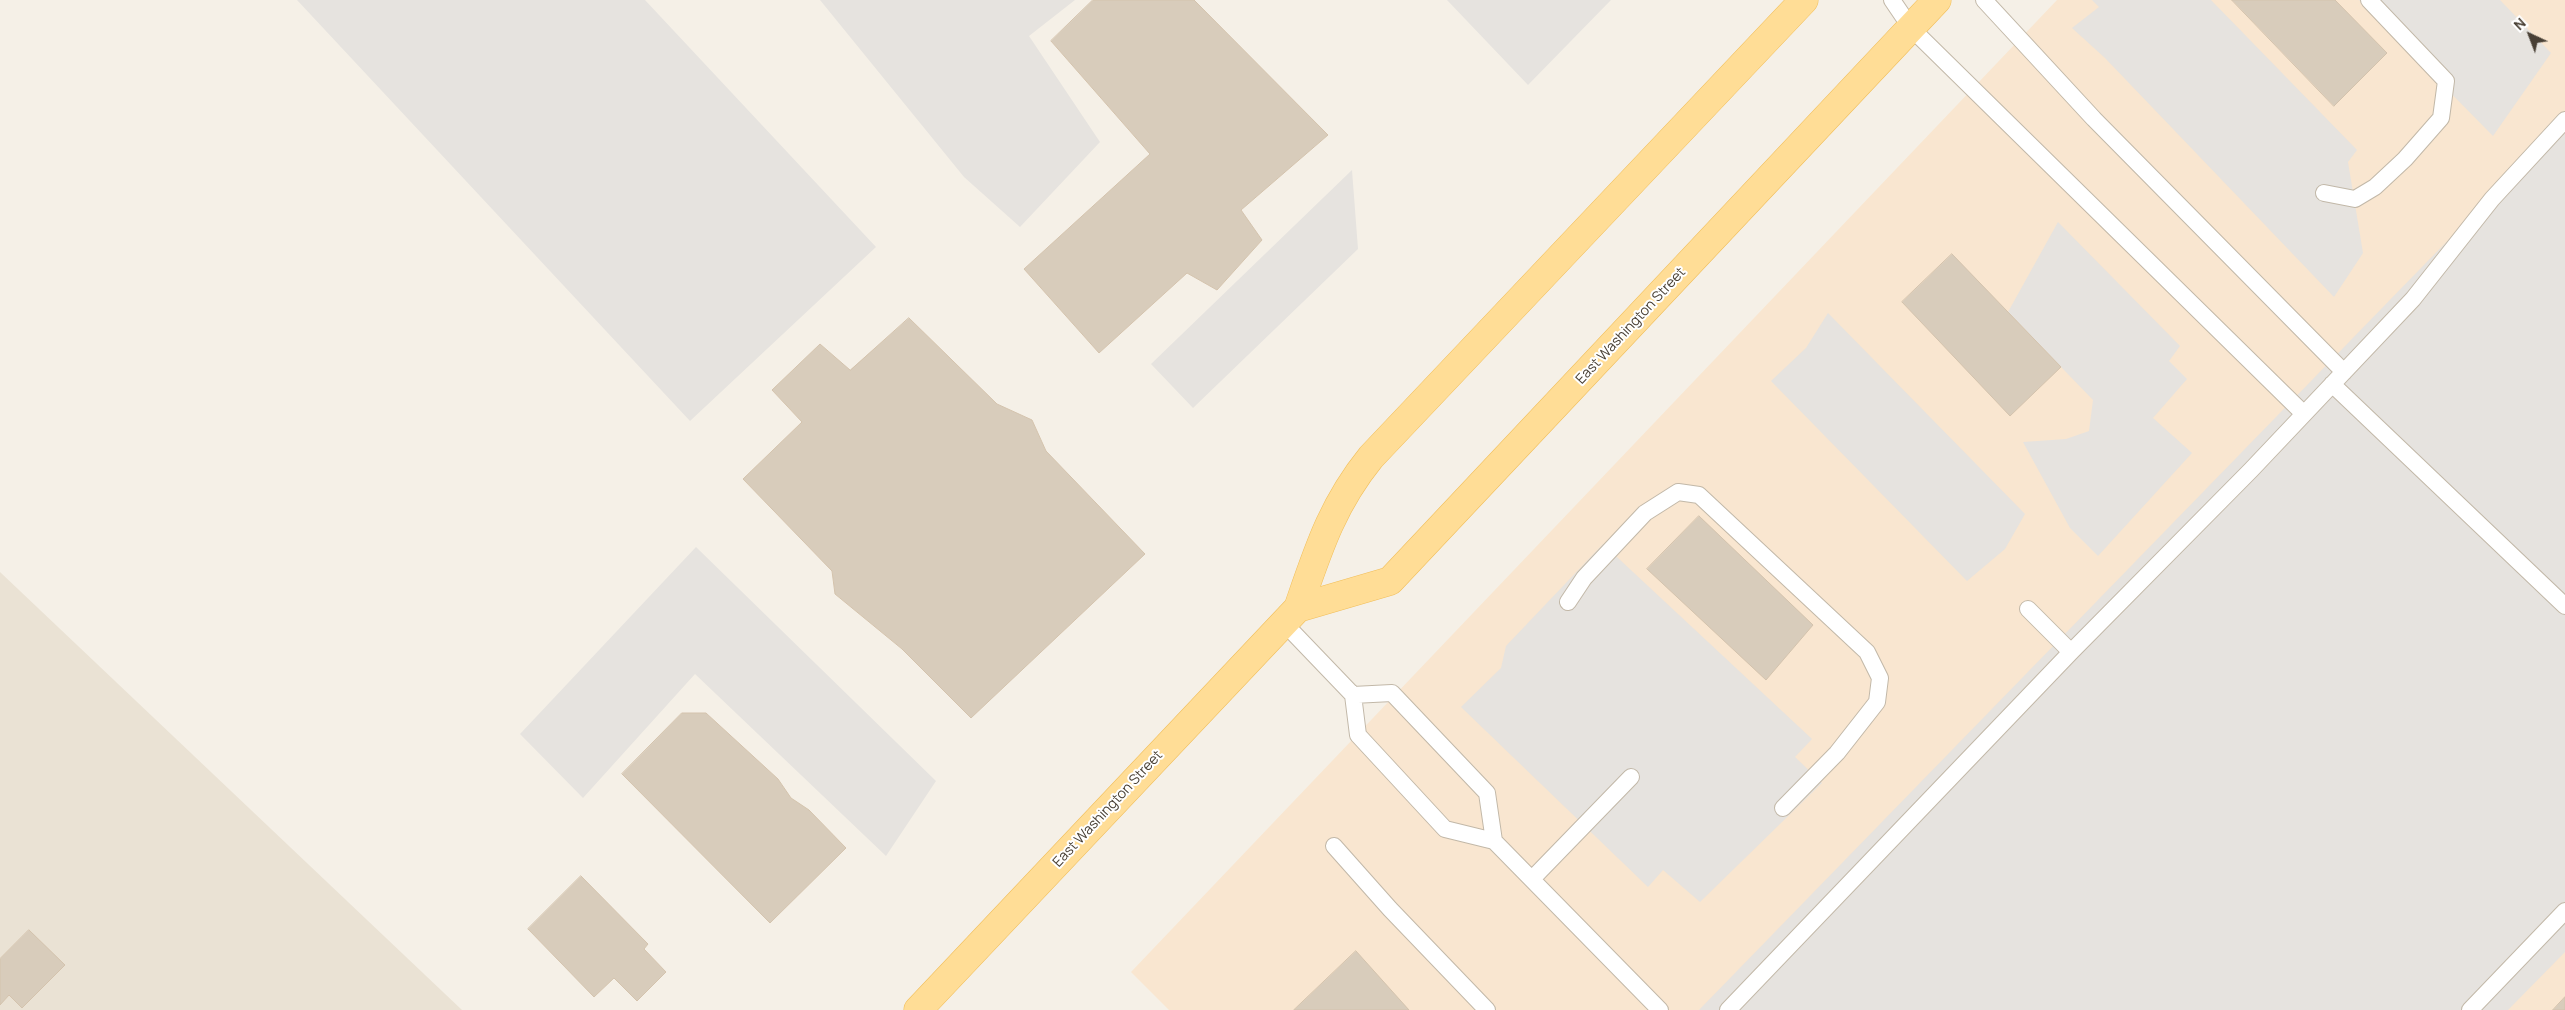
<!DOCTYPE html>
<style>
body{margin:0}
#map{position:relative;width:2565px;height:1010px;overflow:hidden;background:#f5f0e7;font-family:Manrope,sans-serif}
canvas{display:block}
.north{position:absolute;left:2505px;top:10px;width:50px;height:50px;-webkit-text-stroke:4px #fff;paint-order:stroke;rotate:317deg;font-size:14px;font-weight:700;line-height:20px;text-align:center;color:#494035}
.north::after{content:'';display:block;margin:auto;width:18px;height:22px;background:#494035;clip-path:polygon(50% 0,100% 100%,50% 72%,0 100%)}
</style>
<div id="map">
<canvas width="2565" height="1010"></canvas>
<div class="north">N</div>
</div>
<script>
const ctx = document.querySelector('canvas').getContext('2d');
ctx.lineJoin = 'round';
function fillPath(path, color) {
  ctx.fillStyle = color;
  ctx.fill(path, 'evenodd');
}
function stroke(path, color, width, dash) {
  ctx.strokeStyle = color;
  ctx.lineWidth = width;
  ctx.lineCap = dash ? 'butt' : 'round';
  ctx.setLineDash(dash || []);
  ctx.stroke(path);
}
function write(font, color, halo, rows, align = 'center') {
  ctx.font = font + ' Manrope,sans-serif';
  ctx.lineWidth = 4;
  ctx.setLineDash([]);
  ctx.textBaseline = 'middle';
  ctx.strokeStyle = halo;
  ctx.fillStyle = color;
  for (const [text, x, y, turn = 0] of rows) {
    ctx.save();
    ctx.translate(x, y);
    ctx.rotate((+turn || 0) * Math.PI / 180);
    ctx.textAlign = isNaN(turn) ? turn : align;
    if (halo) ctx.strokeText(text, 0, 0);
    ctx.fillText(text, 0, 0);
    ctx.restore();
  }
}
fillPath(new Path2D(`
 M 0,572 L 462,1010 L 0,1010 Z`), '#eae2d4');
fillPath(new Path2D(`
 M 2057,0 L 2565,0 L 2565,1010 L 1169,1010 L 1131,972 Z`), '#f9e6d0');
fillPath(new Path2D(`
 M 297,0 L 645,0 L 876,247 L 690,421 Z
 M 820,0 L 1075,0 L 1029,36 L 1100,142 L 1020,227 L 964,177 Z
 M 1447,0 L 1611,0 L 1528,85 Z
 M 2092,0 L 2211,0 L 2357,150 L 2348,162 L 2363,253 L 2334,297 L 2105,58 L 2072,28 L 2099,7 Z
 M 2359,0 L 2500,0 L 2551,53 L 2493,136 Z
 M 2565,120 L 2565,952 L 2508,1010 L 1699,1010 Z
 M 1352,170 L 1358,249 L 1193,408 L 1151,364 Z
 M 2058,222 L 2180,346 L 2169,361 L 2187,379 L 2153,418 L 2192,453 L 2098,556 L 2070,528 L 2023,442 L 2066,439 L 2089,431 L 2093,400 L 2008,312 Z
 M 1828,313 L 2025,514 L 2005,549 L 1967,581 L 1771,381 L 1806,348 Z
 M 1603,544 L 1812,739 L 1795,757 L 1822,783 L 1700,902 L 1663,870 L 1648,887 L 1461,707 L 1501,668 L 1506,646 Z
 M 696,547 L 936,781 L 886,856 L 695,674 L 583,798 L 520,734 Z`), '#e6e3df');
const building = new Path2D(`
 M 1093,0 L 1194,0 L 1328,135 L 1241,210 L 1262,240 L 1217,290 L 1187,273 L 1099,353 L 1024,269 L 1150,154 L 1051,41 Z
 M 2232,0 L 2335,0 L 2387,53 L 2334,106 Z
 M 1952,254 L 2061,367 L 2010,416 L 1902,302 Z
 M 909,318 L 997,404 L 1032,420 L 1046,451 L 1145,554 L 971,718 L 902,649 L 835,594 L 832,571 L 743,479 L 802,422 L 772,390 L 820,344 L 850,370 Z
 M 1699,516 L 1813,625 L 1766,680 L 1647,569 Z
 M 682,713 L 706,713 L 778,779 L 791,798 L 809,810 L 846,848 L 770,923 L 622,774 Z
 M 581,876 L 648,944 L 644,949 L 666,972 L 637,1001 L 614,978 L 594,997 L 528,929 Z
 M 29,930 L 65,965 L 22,1008 L 9,995 L 0,1005 L 0,959 Z
 M 1356,951 L 1409,1010 L 1294,1010 Z
 M 2565,997 L 2565,1010 L 2553,1010 Z`);
fillPath(building, '#d8ccbb');
stroke(building, '#d4c3ad', 1);
const lane = new Path2D(`
 M 1892,0 L 1911,28 L 2304,414
 M 1984,0 L 2094,119 L 2344,372
 M 2324,193 L 2355,199 L 2375,187 L 2405,159 L 2441,118 L 2446,81 L 2369,0
 M 2332,384 L 2565,606
 M 1568,602 L 1584,578 L 1645,513 L 1678,492 L 1699,495 L 1867,652 L 1880,678 L 1877,702 L 1837,753 L 1783,808
 M 2028,609 L 2071,652
 M 1283,622 L 1353,695 L 1358,735 L 1445,829 L 1494,841 L 1660,1010
 M 1353,695 L 1392,693 L 1487,793 L 1494,841
 M 1334,846 L 1390,909 L 1487,1010
 M 1532,879 L 1631,777
 M 1728,1010 L 2071,652 L 2251,470 L 2413,299 L 2492,199 L 2565,120
 M 2470,1010 L 2565,911`);
const primary = new Path2D(`
 M 1298,608 L 1390,581 L 1937,0
 M 918,1010 L 1298,608 C 1318,550 1332,505 1371,457 L 1804,0`);
stroke(lane, '#c2b8a8', 18);
stroke(primary, '#f1be59', 29);
stroke(lane, '#fff', 16);
stroke(primary, '#ffdd96', 28);
write('14px', '#494035', '#fff', [
 ["East Washington Street",1631,326,-47],
 ["East Washington Street",1108,809,-47]
]);
</script>
